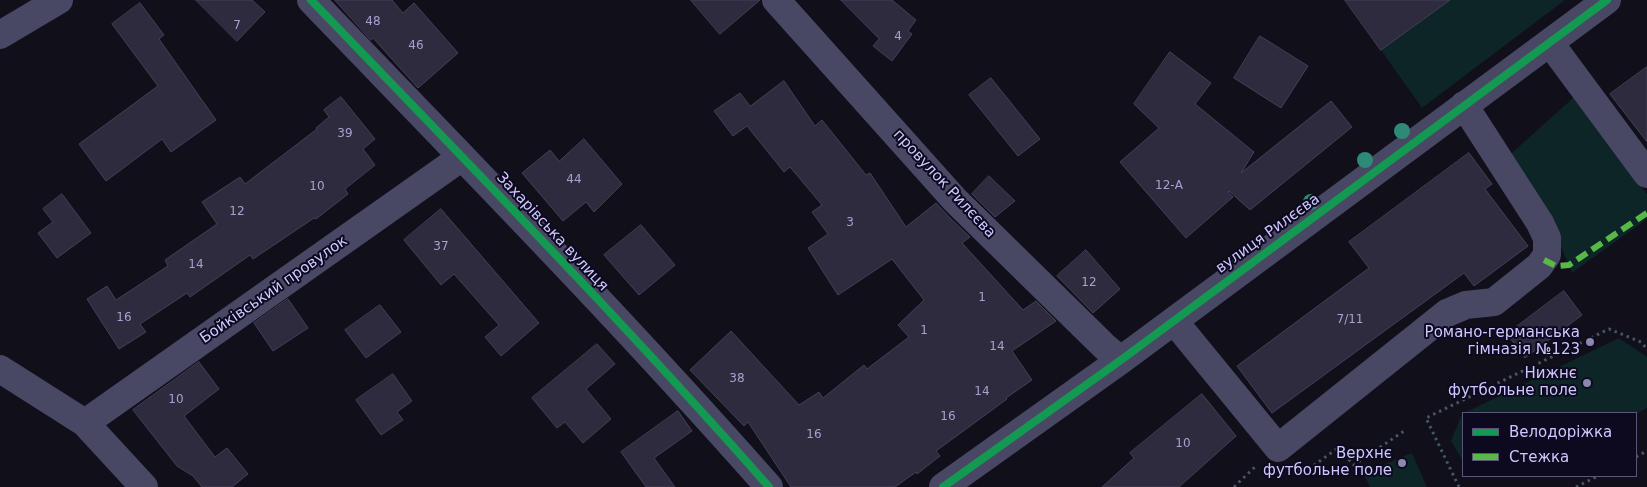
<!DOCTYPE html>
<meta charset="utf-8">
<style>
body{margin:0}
#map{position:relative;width:1647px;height:487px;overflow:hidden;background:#100f1a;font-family:"DejaVu Sans",sans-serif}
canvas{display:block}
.legend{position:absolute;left:1462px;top:412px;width:175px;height:65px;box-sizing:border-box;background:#0d0a1f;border:1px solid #5a5679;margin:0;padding:6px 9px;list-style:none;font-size:15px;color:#cec8ff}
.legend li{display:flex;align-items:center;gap:10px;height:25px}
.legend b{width:25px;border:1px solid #5a5679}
</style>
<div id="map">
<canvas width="1647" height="487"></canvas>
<ul class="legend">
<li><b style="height:6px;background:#139951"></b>Велодоріжка</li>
<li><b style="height:6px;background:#58b947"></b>Стежка</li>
</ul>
</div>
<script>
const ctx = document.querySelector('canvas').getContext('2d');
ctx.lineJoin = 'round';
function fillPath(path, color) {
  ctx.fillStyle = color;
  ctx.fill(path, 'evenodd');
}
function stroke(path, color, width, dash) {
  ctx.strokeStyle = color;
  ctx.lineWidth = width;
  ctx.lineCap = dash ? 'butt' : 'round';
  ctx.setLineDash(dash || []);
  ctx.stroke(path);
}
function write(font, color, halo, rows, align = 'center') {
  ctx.font = font + ' "DejaVu Sans",sans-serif';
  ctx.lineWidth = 4;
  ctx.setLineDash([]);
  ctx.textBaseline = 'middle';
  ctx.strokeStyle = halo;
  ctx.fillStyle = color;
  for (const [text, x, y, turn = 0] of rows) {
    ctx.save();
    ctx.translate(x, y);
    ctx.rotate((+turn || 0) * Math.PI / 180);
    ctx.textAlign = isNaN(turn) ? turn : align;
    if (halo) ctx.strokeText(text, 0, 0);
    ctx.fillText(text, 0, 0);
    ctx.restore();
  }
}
fillPath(new Path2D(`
 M 1450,0 L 1565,0 L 1422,108 L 1381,50 Z
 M 1574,97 L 1647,194 L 1647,219 L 1572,273 L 1556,235 L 1504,160 Z
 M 1619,338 L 1647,357 L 1647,408 L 1636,414 L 1463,413 L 1463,461 L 1451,441 L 1462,414 Z
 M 1412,453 L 1427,487 L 1370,487 L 1363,473 Z`), '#0d2526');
const building = new Path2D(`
 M 196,0 L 252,0 L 265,12 L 237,41 Z
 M 335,0 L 392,0 L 403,13 L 414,3 L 458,53 L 418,88 L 373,38 L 371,40 Z
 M 691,0 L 760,0 L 720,34 Z
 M 841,0 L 892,0 L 916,20 L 908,31 L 912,34 L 892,61 L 873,46 L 879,39 Z
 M 1345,0 L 1450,0 L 1381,50 Z
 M 140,3 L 164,35 L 159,39 L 216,120 L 171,152 L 162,139 L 106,181 L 79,144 L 158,86 L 112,24 Z
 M 1260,36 L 1308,66 L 1281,108 L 1234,78 Z
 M 1170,52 L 1211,83 L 1195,104 L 1254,152 L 1241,173 L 1331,101 L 1352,127 L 1250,210 L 1229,191 L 1228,192 L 1233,197 L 1186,238 L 1120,162 L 1159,128 L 1134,104 Z
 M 1647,67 L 1647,142 L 1610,94 Z
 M 991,78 L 1040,139 L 1018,156 L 969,95 Z
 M 784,81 L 815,126 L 822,120 L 866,175 L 870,173 L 906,227 L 936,203 L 950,218 L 970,237 L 962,243 L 1023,310 L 1036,301 L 1056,321 L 1012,351 L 1032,380 L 1006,398 L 1007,399 L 936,451 L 940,456 L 917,474 L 916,472 L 895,487 L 791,487 L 748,422 L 744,426 L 690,370 L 731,331 L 799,405 L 819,392 L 823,398 L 864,365 L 867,369 L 909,337 L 898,325 L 924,300 L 892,259 L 838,295 L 808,248 L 828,234 L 812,212 L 822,205 L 790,167 L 784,172 L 747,126 L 733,136 L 714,111 L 740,93 L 750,106 Z
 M 341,97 L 375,139 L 363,149 L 375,165 L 345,189 L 348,194 L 316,219 L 314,218 L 253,259 L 250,255 L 190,297 L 187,293 L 140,324 L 146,332 L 119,349 L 87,299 L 107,286 L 116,300 L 168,266 L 165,260 L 217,224 L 202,202 L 240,177 L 245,184 L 317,129 L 316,128 L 329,117 L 324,110 Z
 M 584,139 L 622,184 L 594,212 L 586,202 L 563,221 L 522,173 L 550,150 L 559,161 Z
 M 1469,153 L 1492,184 L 1485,189 L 1528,246 L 1474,286 L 1464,273 L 1272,413 L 1237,366 L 1369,268 L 1349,242 Z
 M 989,176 L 1015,201 L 995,217 L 972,194 Z
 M 62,194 L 91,233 L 57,258 L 38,233 L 53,222 L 43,209 Z
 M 441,209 L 539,323 L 501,356 L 485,337 L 499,325 L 454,274 L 441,285 L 404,240 Z
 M 641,225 L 675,265 L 639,295 L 604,255 Z
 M 1086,250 L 1120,289 L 1093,313 L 1057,276 Z
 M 1564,291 L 1582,315 L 1525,358 L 1507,334 Z
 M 288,299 L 308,328 L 273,351 L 254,323 Z
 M 380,305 L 401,332 L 366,358 L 345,330 Z
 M 597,344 L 615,364 L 586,389 L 611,419 L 583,443 L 565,422 L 557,428 L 532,398 Z
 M 199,362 L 219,389 L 184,416 L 215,457 L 227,448 L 248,474 L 232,487 L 202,487 L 193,476 L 177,466 L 133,410 Z
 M 393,374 L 412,401 L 397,412 L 403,420 L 381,435 L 356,400 Z
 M 1202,394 L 1236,436 L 1179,487 L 1102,487 L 1134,458 L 1130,453 Z
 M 678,411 L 692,431 L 654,458 L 675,487 L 646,487 L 621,452 Z`);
fillPath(building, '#2e2b3e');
stroke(building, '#434059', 1);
stroke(new Path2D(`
 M 1636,457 L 1647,451
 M 1298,469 L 1303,473 L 1338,448 L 1354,465 L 1404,431
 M 1234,487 L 1257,465
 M 1459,487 L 1426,418 L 1609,329 L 1641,342 L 1647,349
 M 1576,487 L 1598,476`), '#455666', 3, [2.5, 4]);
stroke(new Path2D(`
 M 311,0 C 465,160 622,320 769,487
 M 776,0 L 955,200 L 1105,347 L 1121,360
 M 0,35 L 59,0
 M 1550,43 L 1647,174
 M 1174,321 L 1278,448 L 1447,313 L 1466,305 L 1494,302 L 1539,266 L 1547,255 L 1547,238 L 1540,223 L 1464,105
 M 0,369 L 85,423 L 144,487
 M 85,423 L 462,157
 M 943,487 L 1121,360 L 1607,0`), '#494864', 28);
stroke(new Path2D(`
 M 1544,260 L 1556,266 L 1569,265 L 1647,213`), '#58b947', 6, [12, 6]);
stroke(new Path2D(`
 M 311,0 C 465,160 622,320 769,487
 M 943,487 L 1121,360 L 1607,0`), '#139951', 8);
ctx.fillStyle = '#2e8976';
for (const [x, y] of [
 [1402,131],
 [1365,160],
 [1311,202]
]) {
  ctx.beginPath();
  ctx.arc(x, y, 8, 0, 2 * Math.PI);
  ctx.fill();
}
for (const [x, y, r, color] of [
 [1590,342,5,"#8c87af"],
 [1587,383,5,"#8c87af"],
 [1402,463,5,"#8c87af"]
]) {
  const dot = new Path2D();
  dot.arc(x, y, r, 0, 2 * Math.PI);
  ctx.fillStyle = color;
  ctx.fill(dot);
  stroke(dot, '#0d0a1f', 2);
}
write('12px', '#a6a1cf', null, [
 ["48",373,22],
 ["7",237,26],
 ["4",898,37],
 ["46",416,46],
 ["39",345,134],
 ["44",574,180],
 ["12-А",1169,186],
 ["10",317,187],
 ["12",237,212],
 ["3",850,223],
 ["37",441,247],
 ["14",196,265],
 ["12",1089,283],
 ["1",982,298],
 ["16",124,318],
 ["7/11",1350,320],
 ["1",924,331],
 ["14",997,347],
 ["38",737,379],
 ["14",982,392],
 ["10",176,400],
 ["16",948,417],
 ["16",814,435],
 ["10",1183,444]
]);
write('15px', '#cec8ff', '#0d0a1f', [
 ["провулок Рилєєва",944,184,47],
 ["Захарівська вулиця",552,232,47],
 ["вулиця Рилєєва",1268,234,-36],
 ["Бойківський провулок",274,290,-35]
]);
write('15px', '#cec8ff', '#0d0a1f', [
 ["Романо-германська",1580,333],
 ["гімназія №123",1580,350],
 ["Нижнє",1577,374],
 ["футбольне поле",1577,391],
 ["Верхнє",1392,454],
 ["футбольне поле",1392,471]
], 'right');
</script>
